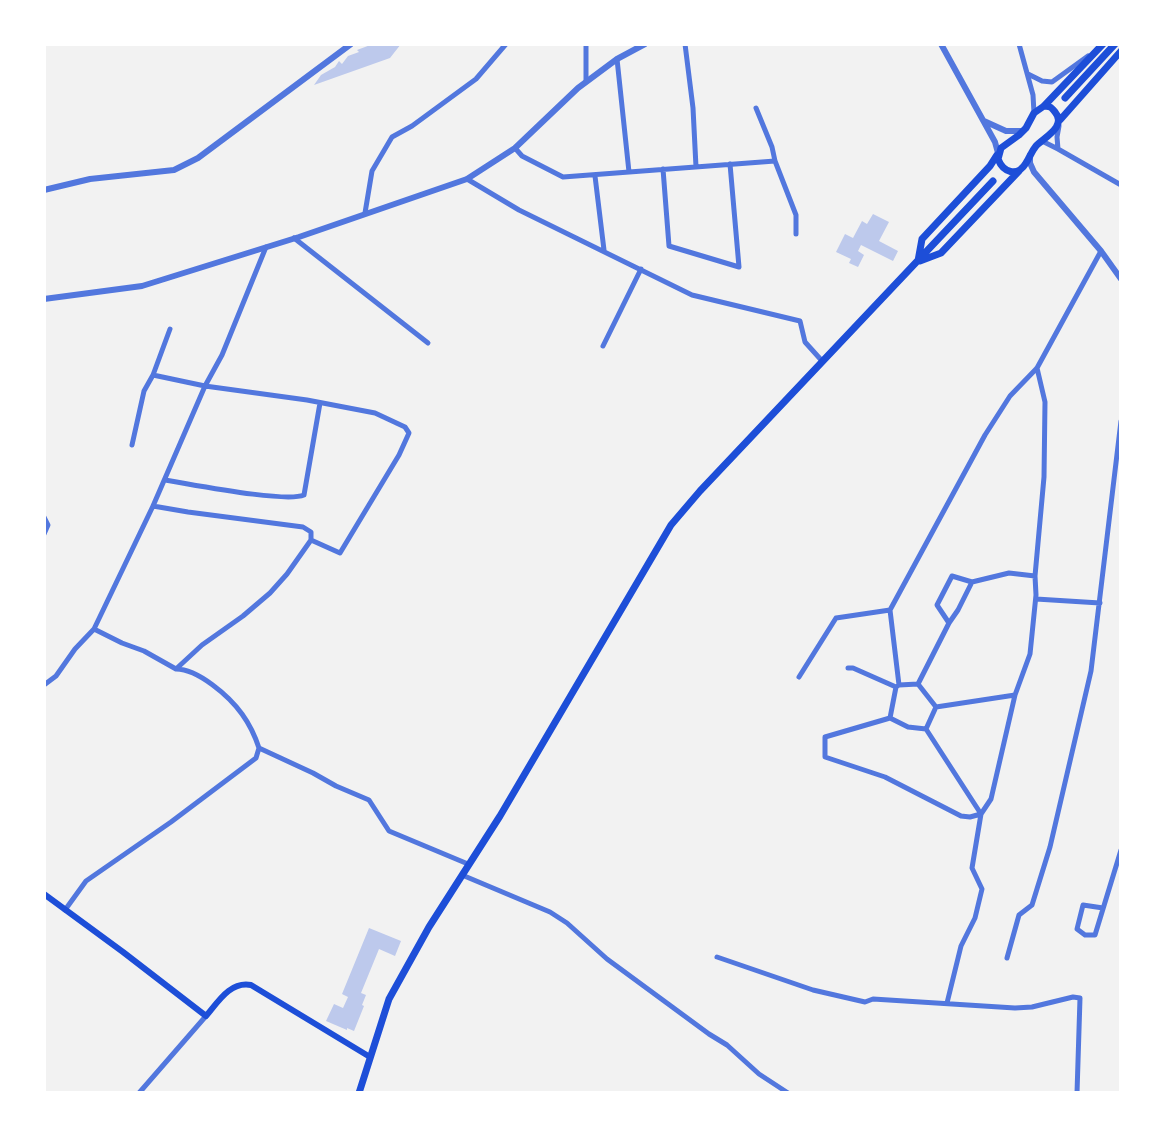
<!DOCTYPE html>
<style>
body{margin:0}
#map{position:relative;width:1165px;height:1137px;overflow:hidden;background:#f2f2f2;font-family:Commissioner,sans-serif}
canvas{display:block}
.frame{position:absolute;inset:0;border:46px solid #fff;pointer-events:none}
</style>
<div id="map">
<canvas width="1165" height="1137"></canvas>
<div class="frame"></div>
</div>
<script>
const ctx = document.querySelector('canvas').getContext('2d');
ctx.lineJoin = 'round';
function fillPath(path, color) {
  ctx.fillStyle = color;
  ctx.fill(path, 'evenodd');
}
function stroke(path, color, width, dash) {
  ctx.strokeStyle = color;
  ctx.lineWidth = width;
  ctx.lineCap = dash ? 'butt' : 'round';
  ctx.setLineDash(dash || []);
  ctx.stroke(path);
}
fillPath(new Path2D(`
 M 373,44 L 401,44 L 390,58 L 314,85 L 321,75 L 335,67 L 339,61 L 342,64 L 348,56 L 359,52 L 357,50 Z
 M 873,214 L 889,222 L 879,241 L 898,251 L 893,261 L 861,245 L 858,251 L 864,255 L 858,267 L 849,263 L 851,259 L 836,252 L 845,234 L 853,238 L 862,221 L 867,224 Z
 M 369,928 L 401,941 L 395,956 L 379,949 L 361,993 L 366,995 L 362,1005 L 364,1006 L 354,1031 L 347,1028 L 347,1030 L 326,1021 L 334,1004 L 343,1008 L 348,997 L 342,994 Z`), '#bdc9ec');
stroke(new Path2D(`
 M 685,44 L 693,108 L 696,167
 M 1019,44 L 1033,95 L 1034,113
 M 617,59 L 629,172
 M 1028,74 L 1042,81 L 1052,82 L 1088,56
 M 586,82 L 586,44
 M 756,108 L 772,147 L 775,161
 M 1042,141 L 1058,149 L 1121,185
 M 515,148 L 522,156 L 563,177 L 775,161 L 796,215 L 796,234
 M 1058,149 L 1057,137 L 1059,126
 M 663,169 L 669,246 L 739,267 L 730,164
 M 595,176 L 604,250
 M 467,179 L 519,210 L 692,295 L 800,321 L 805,342 L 823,362
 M 365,213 L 372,171 L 392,137 L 412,126 L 476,79 L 506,44
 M 294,238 L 428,343
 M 170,329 L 153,375 L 205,386 L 153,506 L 188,512 L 303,527 L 311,532 L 311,540 L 340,553 L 399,455 L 409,433 L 405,427 L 375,413 L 307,400 L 205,386 L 222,355 L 266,247
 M 603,346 L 641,269
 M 132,445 L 144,391 L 153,375
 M 165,480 C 191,484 285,503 304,495 L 320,403
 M 44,517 L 48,525 L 44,534
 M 1036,599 L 1100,603
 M 949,623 L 958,610 L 972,582
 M 94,629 L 122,643 L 144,651 L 176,669 L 202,645 L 243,616 L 270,593 L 287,574 L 311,540
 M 848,668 L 853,668 L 896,687
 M 176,669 C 198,669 229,696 242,714 C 250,725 255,736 259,748 L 313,773 L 336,786 L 369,800 L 389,831 L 468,864
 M 799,677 L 836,618 L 890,610
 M 918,684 L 949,623 L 937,605 L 952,576 L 972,582 L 1009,573 L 1035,576
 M 44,685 L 56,676 L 75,649 L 94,629 L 153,506
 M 899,685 L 890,610 L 985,435 L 1010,396 L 1037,368 L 1101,251
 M 936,707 L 1015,695
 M 890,718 L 908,727 L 926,729 L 936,707 L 918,684 L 899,685 L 896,687 L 890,718 L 825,737 L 825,757 L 885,777 L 961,816 L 970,817 L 981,814 L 991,799 L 1015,695 L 1030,654 L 1036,595 L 1035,576 L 1044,477 L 1045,402 L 1037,368
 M 926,729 L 981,814 L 972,868 L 982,889 L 975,918 L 961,946 L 947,1003
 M 462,875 L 550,912 L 567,923 L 607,959 L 709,1034 L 727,1045 L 759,1074 L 788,1093
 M 1103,908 L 1083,905 L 1077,929 L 1085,935 L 1095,935 L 1121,850
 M 65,910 L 86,881 L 171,822 L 256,758 L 259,748
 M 717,957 L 813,990 L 865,1002 L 873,999 L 1015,1008 L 1032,1007 L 1073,997 L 1080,998 L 1077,1093
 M 1007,958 L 1019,915 L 1032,905 L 1050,847 L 1091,671 L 1121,421
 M 139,1093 L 206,1016`), '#5277de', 5);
stroke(new Path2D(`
 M 941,44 L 995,142 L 998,153
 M 984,121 L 1006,131 L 1022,131
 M 1030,155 L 1030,163 L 1034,172 L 1101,251 L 1121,279
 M 44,190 L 90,179 L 174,170 L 198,158 L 351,44
 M 44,299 L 142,286 L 299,237 L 467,179 L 515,148 L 578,88 L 617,59 L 645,44`), '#5277de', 6);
stroke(new Path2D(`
 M 44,894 L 123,952 L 206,1016 C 218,1002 230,981 251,985 L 370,1057`), '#1d4ed8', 6);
stroke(new Path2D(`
 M 1065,98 L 1115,44
 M 1044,106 C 1051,107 1050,106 1055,112 C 1067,126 1045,137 1036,146 C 1031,152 1030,157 1026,163 C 1017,178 1003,172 998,159 L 1001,148 L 1019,135 L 1026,128 L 1034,113 L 1044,106 L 1103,44
 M 1060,120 L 1121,51
 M 918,261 L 922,239 L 990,166 L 997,155
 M 920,261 L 941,253 L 1019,171
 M 359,1093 L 389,999 L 429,927 L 500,816 L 671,525 L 700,491 L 993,181`), '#1d4ed8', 7);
</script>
